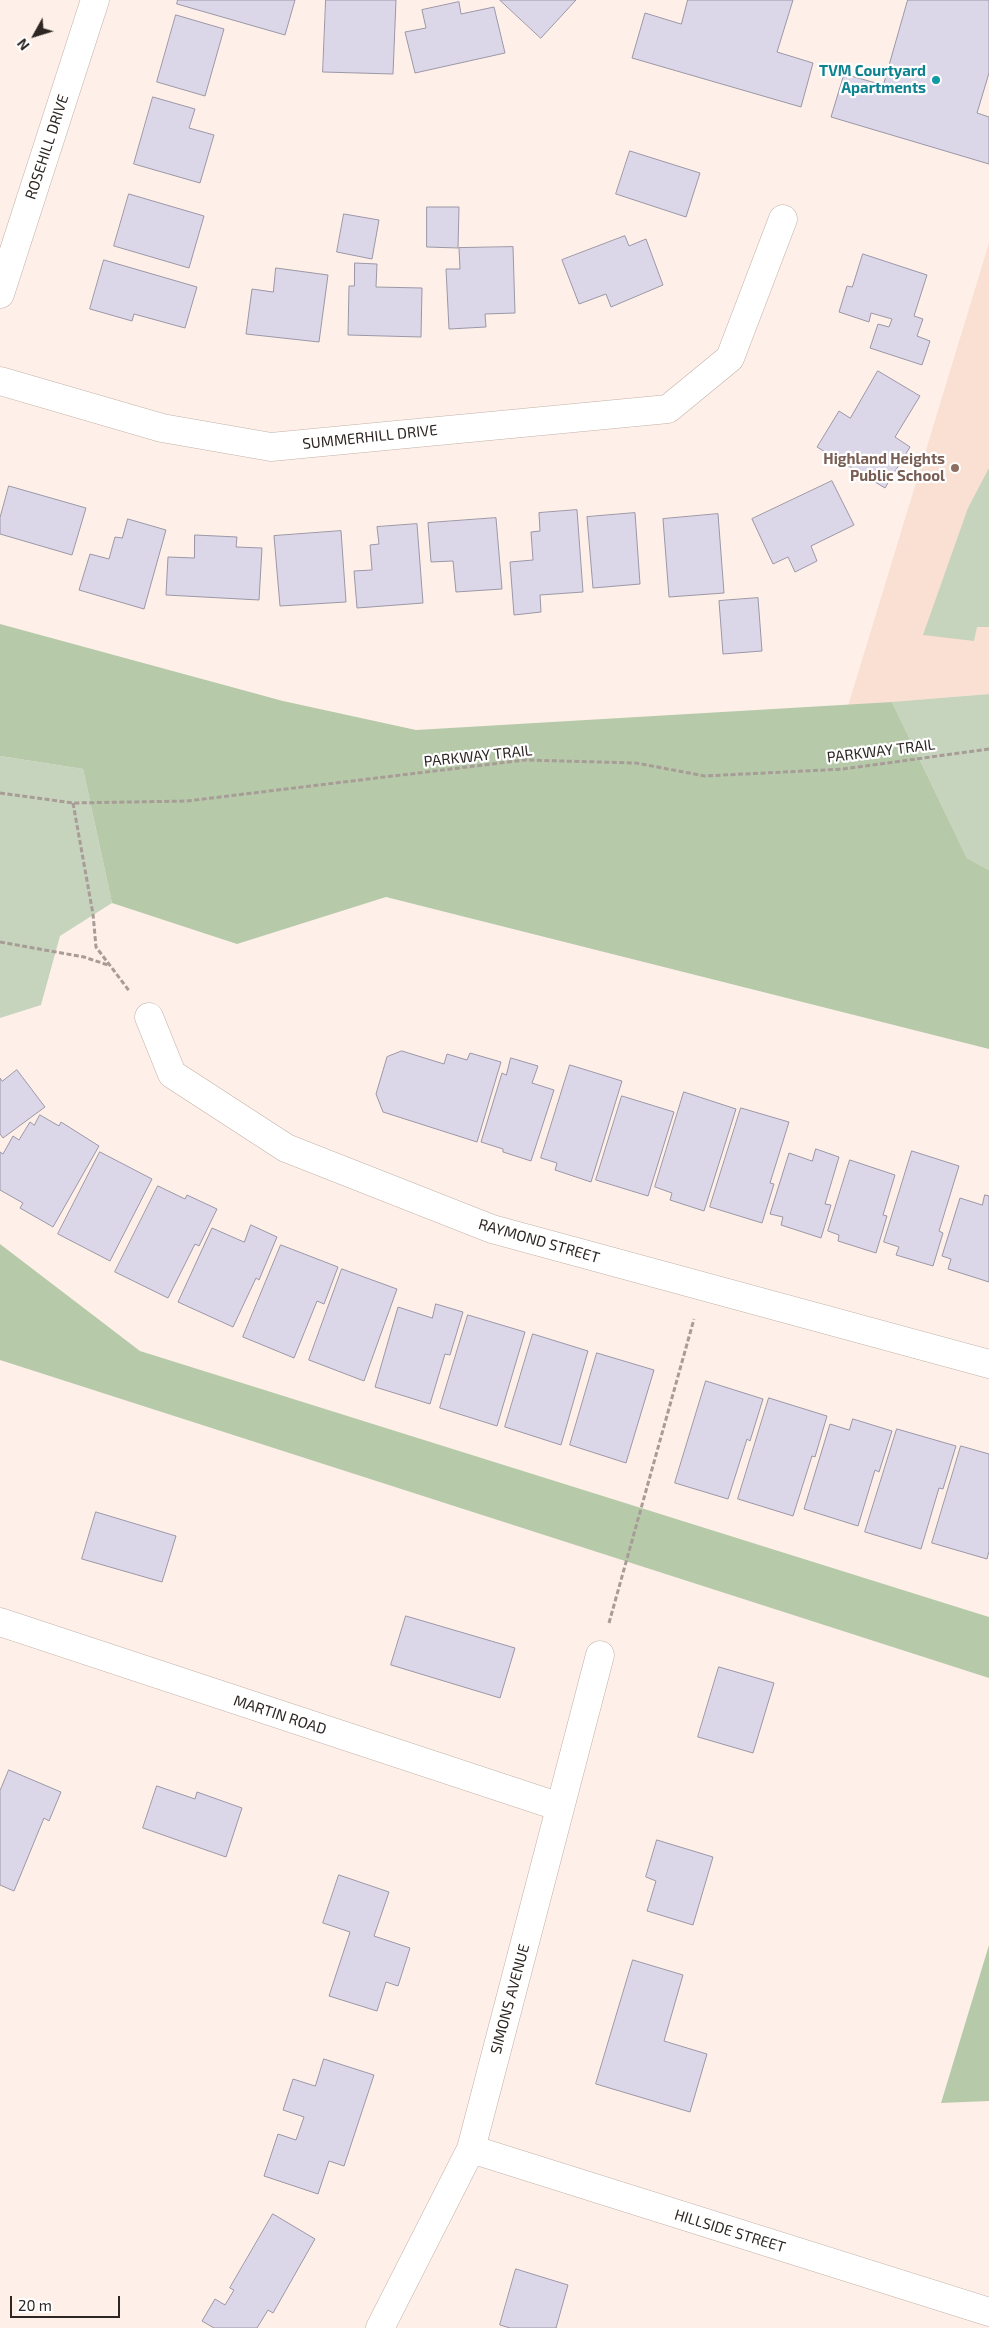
<!DOCTYPE html>
<style>
body{margin:0}
#map{position:relative;width:989px;height:2328px;overflow:hidden;background:#fef0e8;font-family:"Exo 2",sans-serif}
canvas{display:block}
.north{position:absolute;left:10px;top:10px;width:50px;height:50px;-webkit-text-stroke:4px #fff;paint-order:stroke;rotate:231deg;font-size:14px;font-weight:700;line-height:20px;text-align:center;color:#2d2623}
.north::after{content:'';display:block;margin:auto;width:18px;height:22px;background:#2d2623;clip-path:polygon(50% 0,100% 100%,50% 72%,0 100%)}
.scale{position:absolute;left:10px;top:2296px;width:110px;height:22px;box-sizing:border-box;border:2px solid #2d2623;border-top:0;padding-left:6px;font-size:15px;line-height:18px;white-space:nowrap;color:#2d2623;-webkit-text-stroke:4px #fff;paint-order:stroke}
</style>
<div id="map">
<canvas width="989" height="2328"></canvas>
<div class="north">N</div>
<div class="scale">20 m</div>
</div>
<script>
const ctx = document.querySelector('canvas').getContext('2d');
ctx.lineJoin = 'round';
function fillPath(path, color) {
  ctx.fillStyle = color;
  ctx.fill(path, 'evenodd');
}
function stroke(path, color, width, dash) {
  ctx.strokeStyle = color;
  ctx.lineWidth = width;
  ctx.lineCap = dash ? 'butt' : 'round';
  ctx.setLineDash(dash || []);
  ctx.stroke(path);
}
function write(font, color, halo, rows, align = 'center') {
  ctx.font = font + ' "Exo 2",sans-serif';
  ctx.lineWidth = 4.5;
  ctx.setLineDash([]);
  ctx.textBaseline = 'middle';
  ctx.strokeStyle = halo;
  ctx.fillStyle = color;
  for (const [text, x, y, turn = 0] of rows) {
    ctx.save();
    ctx.translate(x, y);
    ctx.rotate((+turn || 0) * Math.PI / 180);
    ctx.textAlign = isNaN(turn) ? turn : align;
    if (halo) ctx.strokeText(text, 0, 0);
    ctx.fillText(text, 0, 0);
    ctx.restore();
  }
}
fillPath(new Path2D(`
 M 989,243 L 989,694 L 848,706 Z`), '#f9e0d2');
fillPath(new Path2D(`
 M 989,468 L 989,627 L 977,627 L 974,641 L 923,635 L 968,508 Z
 M 989,694 L 989,870 L 967,858 L 892,702 Z
 M 0,756 L 83,769 L 112,903 L 60,936 L 41,1005 L 0,1018 Z`), '#c6d3bd');
fillPath(new Path2D(`
 M 0,624 L 283,701 L 416,730 L 892,702 L 967,858 L 989,870 L 989,1049 L 386,897 L 237,944 L 112,903 L 83,769 L 0,756 Z
 M 0,1244 L 140,1351 L 989,1617 L 989,1678 L 0,1360 Z
 M 989,1945 L 989,2101 L 941,2103 Z`), '#b6caaa');
const building = new Path2D(`
 M 178,0 L 295,0 L 285,35 L 177,4 Z
 M 326,0 L 396,0 L 393,74 L 323,72 Z
 M 500,0 L 576,0 L 541,38 Z
 M 688,0 L 793,0 L 777,52 L 813,63 L 801,107 L 632,58 L 645,13 L 681,24 Z
 M 908,0 L 989,0 L 989,73 L 977,113 L 989,117 L 989,164 L 831,117 L 844,74 L 883,85 Z
 M 459,2 L 461,14 L 494,7 L 505,53 L 415,73 L 405,32 L 426,28 L 422,10 Z
 M 176,15 L 224,29 L 205,96 L 157,82 Z
 M 153,97 L 195,109 L 189,128 L 214,135 L 200,183 L 134,164 Z
 M 630,151 L 700,173 L 686,217 L 616,194 Z
 M 129,194 L 204,216 L 189,268 L 114,246 Z
 M 427,207 L 459,207 L 458,248 L 427,247 Z
 M 344,214 L 379,220 L 372,259 L 337,252 Z
 M 625,236 L 629,246 L 646,239 L 663,285 L 611,307 L 606,294 L 579,304 L 562,260 Z
 M 513,247 L 515,313 L 485,314 L 486,327 L 449,329 L 446,269 L 460,269 L 459,248 Z
 M 863,254 L 927,275 L 914,316 L 923,319 L 917,336 L 930,341 L 922,365 L 870,348 L 878,324 L 889,327 L 892,319 L 871,313 L 869,322 L 839,312 L 847,286 L 852,287 Z
 M 104,260 L 197,287 L 185,328 L 134,314 L 132,321 L 90,309 Z
 M 355,263 L 377,264 L 376,287 L 422,288 L 421,337 L 348,335 L 349,286 L 354,286 Z
 M 276,268 L 328,275 L 319,342 L 246,334 L 252,289 L 273,292 Z
 M 878,371 L 920,396 L 895,437 L 910,447 L 885,488 L 817,447 L 839,411 L 850,418 Z
 M 832,481 L 854,525 L 811,546 L 817,561 L 795,572 L 788,557 L 773,564 L 752,519 Z
 M 9,486 L 86,508 L 72,555 L 0,534 L 0,518 Z
 M 577,510 L 583,592 L 540,595 L 541,612 L 514,615 L 510,562 L 533,560 L 531,532 L 540,531 L 539,513 Z
 M 635,513 L 640,584 L 593,588 L 587,517 Z
 M 718,514 L 724,593 L 669,597 L 663,519 Z
 M 496,518 L 502,589 L 456,592 L 453,561 L 431,562 L 428,523 Z
 M 128,519 L 166,530 L 144,609 L 79,590 L 90,554 L 109,559 L 115,537 L 122,538 Z
 M 417,524 L 423,603 L 357,608 L 354,571 L 372,570 L 370,545 L 379,544 L 377,527 Z
 M 341,531 L 346,602 L 280,606 L 274,536 Z
 M 195,535 L 237,537 L 236,547 L 262,548 L 259,600 L 166,595 L 168,557 L 194,558 Z
 M 758,598 L 762,651 L 723,654 L 719,601 Z
 M 402,1051 L 444,1064 L 447,1054 L 467,1060 L 470,1053 L 501,1062 L 477,1142 L 383,1112 L 376,1094 L 387,1057 Z
 M 511,1058 L 538,1066 L 532,1083 L 554,1090 L 531,1161 L 503,1152 L 503,1149 L 481,1142 L 502,1073 L 506,1075 Z
 M 570,1065 L 622,1081 L 591,1182 L 555,1170 L 557,1163 L 541,1158 Z
 M 17,1070 L 45,1107 L 3,1138 L 0,1134 L 0,1078 L 2,1081 Z
 M 684,1092 L 736,1109 L 704,1211 L 670,1200 L 672,1193 L 655,1187 Z
 M 622,1096 L 674,1112 L 648,1196 L 596,1180 Z
 M 741,1108 L 789,1122 L 770,1183 L 774,1184 L 762,1223 L 710,1207 Z
 M 40,1115 L 59,1126 L 61,1122 L 99,1146 L 53,1227 L 20,1208 L 23,1203 L 0,1190 L 0,1152 L 3,1154 L 13,1136 L 19,1140 L 30,1122 L 34,1125 Z
 M 816,1149 L 839,1157 L 825,1204 L 831,1205 L 821,1238 L 781,1225 L 783,1217 L 770,1214 L 789,1153 L 812,1161 Z
 M 912,1151 L 959,1166 L 939,1231 L 943,1233 L 933,1266 L 896,1255 L 899,1247 L 884,1242 Z
 M 100,1152 L 152,1179 L 110,1261 L 58,1234 Z
 M 850,1160 L 895,1175 L 883,1215 L 887,1216 L 876,1253 L 838,1241 L 839,1235 L 828,1231 Z
 M 158,1186 L 185,1199 L 187,1195 L 217,1209 L 199,1246 L 195,1244 L 168,1298 L 115,1272 Z
 M 985,1195 L 989,1196 L 989,1282 L 948,1269 L 951,1259 L 942,1256 L 960,1198 L 982,1205 Z
 M 251,1225 L 277,1237 L 259,1280 L 256,1278 L 233,1327 L 178,1302 L 212,1228 L 244,1242 Z
 M 281,1245 L 338,1267 L 324,1304 L 317,1301 L 294,1358 L 243,1337 Z
 M 342,1269 L 397,1289 L 364,1381 L 309,1360 Z
 M 436,1304 L 463,1312 L 450,1355 L 445,1354 L 430,1404 L 375,1387 L 398,1307 L 432,1318 Z
 M 468,1315 L 525,1332 L 497,1426 L 440,1408 Z
 M 533,1334 L 588,1351 L 561,1445 L 505,1427 Z
 M 597,1353 L 654,1370 L 626,1463 L 570,1445 Z
 M 706,1381 L 763,1399 L 750,1441 L 747,1439 L 728,1499 L 675,1483 Z
 M 769,1398 L 827,1416 L 815,1457 L 812,1456 L 793,1516 L 738,1499 Z
 M 853,1419 L 892,1431 L 879,1472 L 875,1470 L 858,1526 L 804,1509 L 830,1424 L 849,1430 Z
 M 897,1429 L 956,1446 L 943,1489 L 939,1488 L 921,1549 L 865,1532 Z
 M 961,1446 L 989,1454 L 989,1551 L 987,1559 L 932,1543 Z
 M 96,1512 L 176,1536 L 162,1582 L 82,1559 Z
 M 406,1616 L 515,1648 L 500,1698 L 391,1665 Z
 M 719,1667 L 774,1683 L 753,1753 L 698,1737 Z
 M 9,1770 L 61,1792 L 49,1821 L 44,1818 L 14,1891 L 0,1885 L 0,1791 Z
 M 157,1786 L 195,1799 L 197,1792 L 242,1808 L 226,1857 L 143,1828 Z
 M 657,1840 L 713,1857 L 693,1925 L 647,1911 L 656,1881 L 646,1877 Z
 M 339,1875 L 389,1892 L 374,1936 L 410,1948 L 398,1986 L 386,1982 L 377,2011 L 329,1996 L 350,1932 L 323,1923 Z
 M 633,1960 L 683,1975 L 664,2041 L 707,2054 L 690,2112 L 596,2084 Z
 M 324,2059 L 374,2075 L 344,2166 L 329,2161 L 318,2194 L 264,2176 L 278,2134 L 296,2140 L 304,2117 L 283,2110 L 293,2079 L 315,2086 Z
 M 273,2214 L 315,2239 L 273,2313 L 268,2310 L 257,2328 L 214,2328 L 202,2321 L 215,2299 L 225,2305 L 234,2290 L 230,2288 Z
 M 516,2269 L 568,2285 L 556,2328 L 510,2328 L 500,2325 Z`);
fillPath(building, '#dbd7e8');
stroke(building, '#9b97a7', 1);
const minor = new Path2D(`
 M 0,294 L 95,0
 M 0,381 L 162,428 L 271,447 L 668,409 L 730,358 L 783,219
 M 149,1017 L 172,1074 L 286,1148 L 492,1229 L 989,1364
 M 0,1622 L 560,1807
 M 471,2149 L 989,2312
 M 380,2328 L 471,2149 L 600,1655`);
stroke(minor, '#c2b1a8', 29);
stroke(new Path2D(`
 M 0,793 L 73,803 L 187,801 L 525,760 L 636,763 L 705,776 L 843,769 L 989,749
 M 73,803 L 93,914 L 96,947 L 130,992
 M 0,942 L 84,957 L 108,965
 M 609,1623 L 694,1319`), '#a89c97', 3, [5, 2.5]);
stroke(minor, '#fff', 28);
for (const [x, y, r, color] of [
 [936,80,5,"#0f9aa8"],
 [955,468,5,"#8d6e63"]
]) {
  const dot = new Path2D();
  dot.arc(x, y, r, 0, 2 * Math.PI);
  ctx.fillStyle = color;
  ctx.fill(dot);
  stroke(dot, '#fff', 2);
}
write('bold 15px', '#0d838f', '#fff', [
 ["TVM Courtyard",926,71],
 ["Apartments",926,88]
], 'right');
write('15px', '#2d2623', '#fff', [
 ["ROSEHILL DRIVE",47,147,-72],
 ["SUMMERHILL DRIVE",370,437,-6],
 ["PARKWAY TRAIL",881,751,-7],
 ["PARKWAY TRAIL",478,756,-6],
 ["RAYMOND STREET",539,1241,16],
 ["MARTIN ROAD",280,1715,18],
 ["SIMONS AVENUE",510,1999,-75],
 ["HILLSIDE STREET",730,2231,17]
]);
write('bold 15px', '#785e54', '#fff', [
 ["Highland Heights",945,459],
 ["Public School",945,476]
], 'right');
</script>
